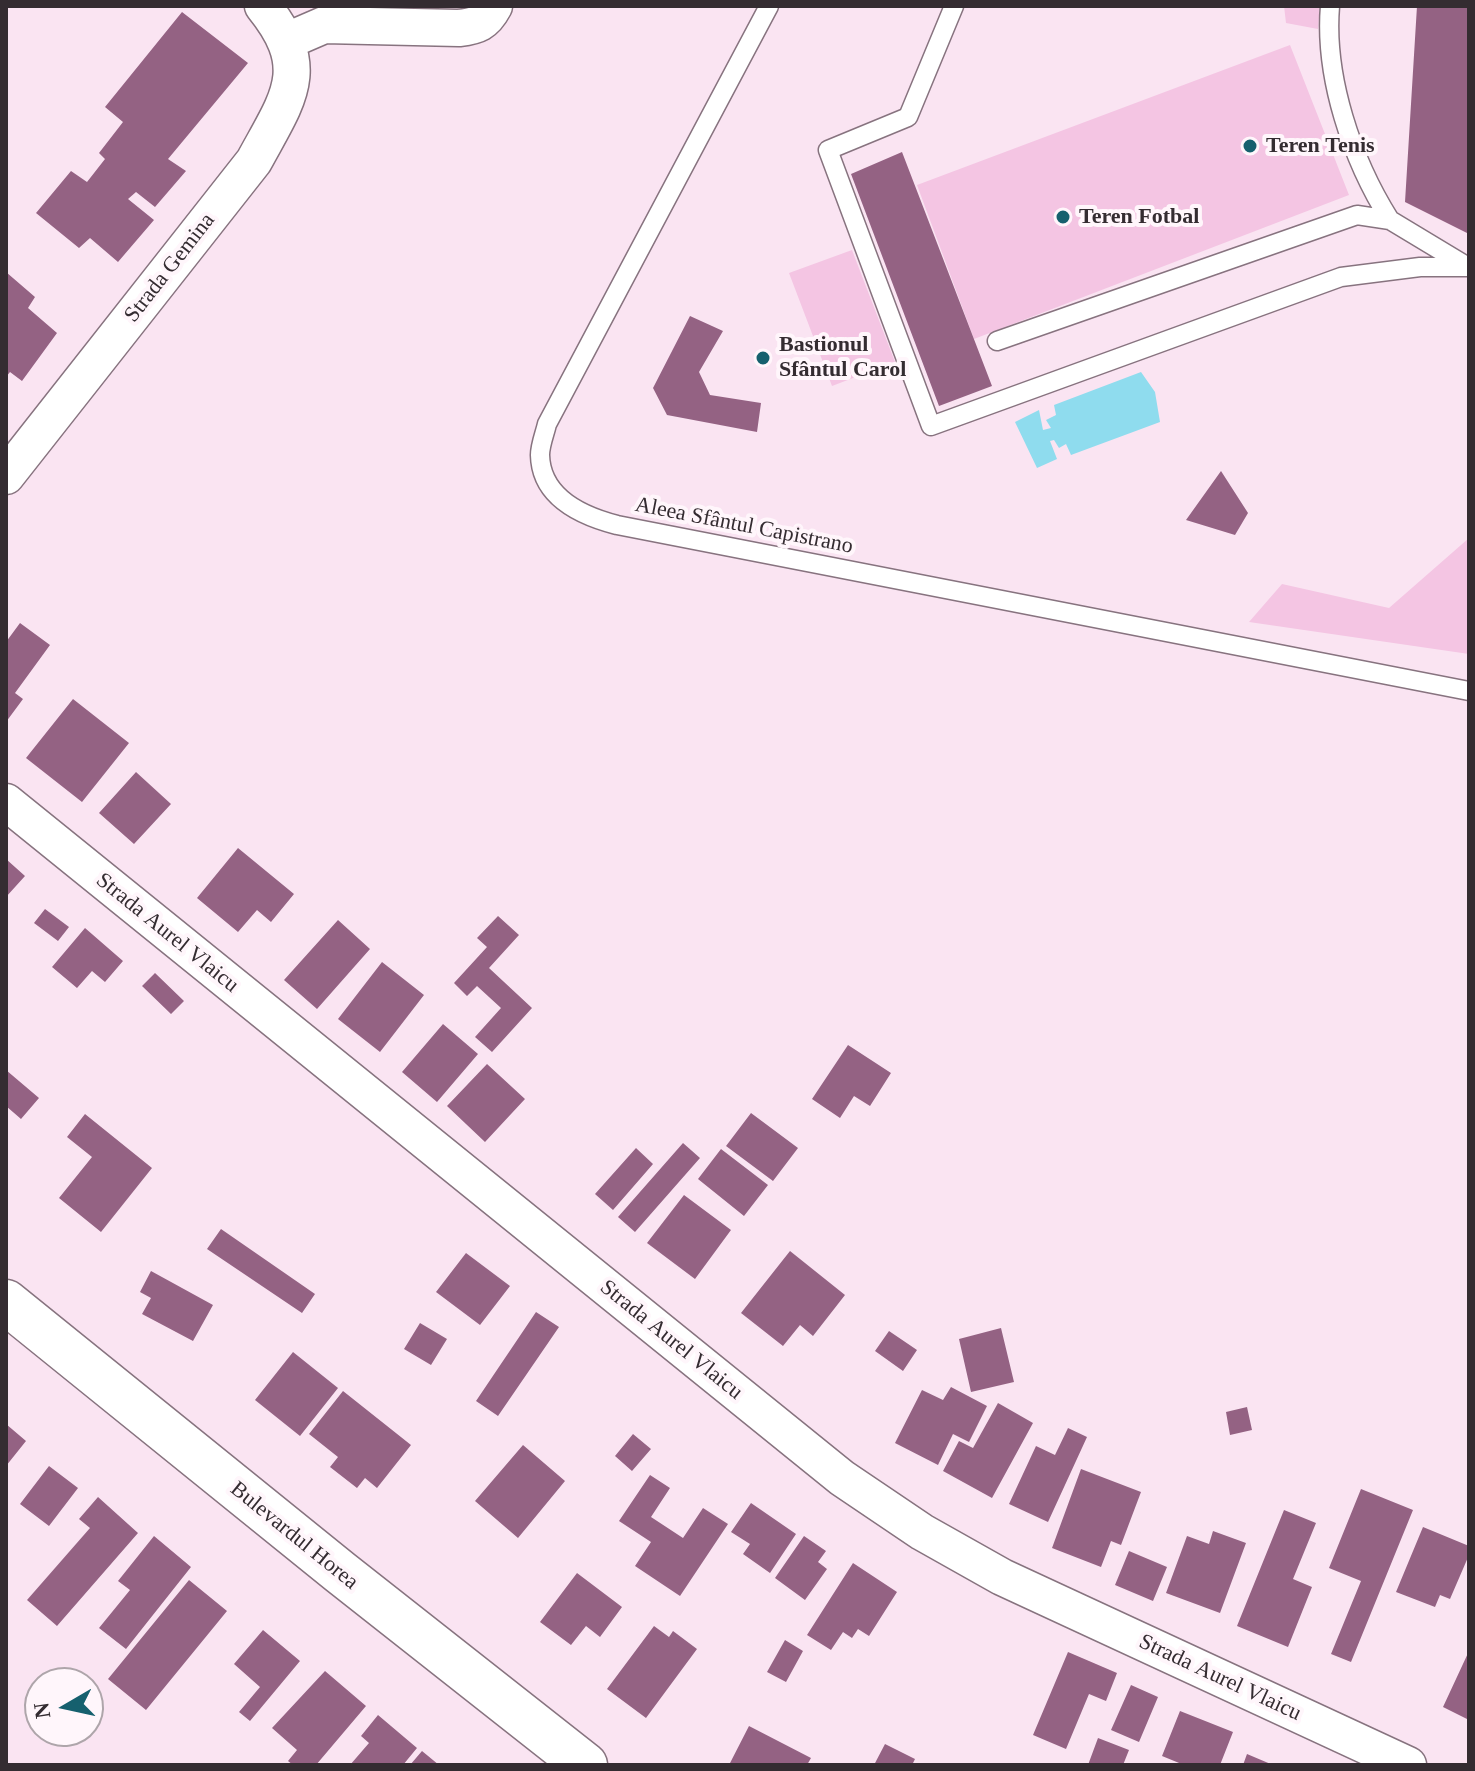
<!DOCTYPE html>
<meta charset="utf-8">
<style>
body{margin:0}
#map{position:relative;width:1475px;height:1771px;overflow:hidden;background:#fae4f2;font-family:Georgia,serif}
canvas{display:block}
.frame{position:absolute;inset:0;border:8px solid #342c31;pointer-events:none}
.north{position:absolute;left:24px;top:1667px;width:80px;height:80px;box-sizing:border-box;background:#fff6fb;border:2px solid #aea5aa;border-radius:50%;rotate:261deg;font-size:22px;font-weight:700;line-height:32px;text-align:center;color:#342c31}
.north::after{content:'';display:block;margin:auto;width:28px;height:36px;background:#16606e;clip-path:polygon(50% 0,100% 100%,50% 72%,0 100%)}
</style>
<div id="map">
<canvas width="1475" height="1771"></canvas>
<div class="frame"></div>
<div class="north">N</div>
</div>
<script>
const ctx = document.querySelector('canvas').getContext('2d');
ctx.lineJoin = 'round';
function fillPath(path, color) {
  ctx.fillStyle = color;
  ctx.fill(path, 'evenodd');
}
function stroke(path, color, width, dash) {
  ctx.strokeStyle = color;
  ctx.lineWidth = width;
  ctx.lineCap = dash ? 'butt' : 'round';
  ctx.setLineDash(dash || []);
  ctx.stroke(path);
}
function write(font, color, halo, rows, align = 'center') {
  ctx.font = font + ' Georgia,serif';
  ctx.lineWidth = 8;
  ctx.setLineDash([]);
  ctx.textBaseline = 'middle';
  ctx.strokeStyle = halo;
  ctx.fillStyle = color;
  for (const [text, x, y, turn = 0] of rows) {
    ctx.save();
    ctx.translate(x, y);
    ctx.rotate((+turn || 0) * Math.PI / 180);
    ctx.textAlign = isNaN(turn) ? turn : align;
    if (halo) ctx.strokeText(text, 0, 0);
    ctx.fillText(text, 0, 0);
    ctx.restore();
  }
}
fillPath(new Path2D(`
 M 1284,6 L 1320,6 L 1318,29 L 1286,23 Z
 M 1290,45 L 1349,195 L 974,339 L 917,185 Z
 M 852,250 L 895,362 L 832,386 L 789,273 Z
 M 1469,538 L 1469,654 L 1249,622 L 1282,584 L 1389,608 Z`), '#f4c5e3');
fillPath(new Path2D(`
 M 1141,372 L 1155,392 L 1160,422 L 1071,455 L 1066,444 L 1059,448 L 1054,440 L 1050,441 L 1057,459 L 1037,468 L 1015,422 L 1039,410 L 1043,430 L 1051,428 L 1046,420 L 1056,415 L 1054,405 Z`), '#8fdcee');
fillPath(new Path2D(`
 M 1417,6 L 1469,6 L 1469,234 L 1405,202 Z
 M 182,12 L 248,63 L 168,159 L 186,171 L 155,207 L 136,192 L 128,199 L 154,220 L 118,262 L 90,238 L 79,248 L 36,213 L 71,171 L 87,182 L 105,159 L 99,153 L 123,122 L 105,107 Z
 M 902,152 L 992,386 L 939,406 L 851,174 Z
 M 6,272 L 35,297 L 28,308 L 57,333 L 22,381 L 10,372 L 6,377 Z
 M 690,316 L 723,331 L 699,372 L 710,395 L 761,403 L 757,432 L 667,415 L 653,388 Z
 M 1221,471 L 1248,513 L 1235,535 L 1186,520 Z
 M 20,623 L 50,645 L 15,693 L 23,699 L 6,722 L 6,642 Z
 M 73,699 L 129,743 L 82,802 L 26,758 Z
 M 136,772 L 171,804 L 134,844 L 99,813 Z
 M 238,848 L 294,894 L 271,922 L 257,910 L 238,932 L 197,898 Z
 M 6,859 L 25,876 L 6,897 Z
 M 45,909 L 69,927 L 58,941 L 34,923 Z
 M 498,916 L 519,935 L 489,968 L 532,1008 L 492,1052 L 475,1037 L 501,1008 L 477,986 L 467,996 L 454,983 L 487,947 L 477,938 Z
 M 338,920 L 370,949 L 317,1009 L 284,980 Z
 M 85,928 L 123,961 L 105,982 L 92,971 L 77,988 L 52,967 Z
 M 382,962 L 424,995 L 380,1052 L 338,1019 Z
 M 155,973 L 184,1001 L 171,1014 L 142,986 Z
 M 443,1024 L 478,1054 L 437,1102 L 402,1072 Z
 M 848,1045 L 891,1073 L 870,1106 L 854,1096 L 840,1118 L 812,1099 Z
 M 487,1064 L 525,1099 L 485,1142 L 447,1106 Z
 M 6,1070 L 39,1098 L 21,1119 L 6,1106 Z
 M 751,1113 L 798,1148 L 773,1181 L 726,1146 Z
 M 85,1114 L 152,1168 L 101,1232 L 59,1198 L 92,1157 L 67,1137 Z
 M 683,1143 L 700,1158 L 635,1232 L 618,1217 Z
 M 636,1148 L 653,1164 L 613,1210 L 595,1194 Z
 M 721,1149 L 768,1185 L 744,1216 L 698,1179 Z
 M 684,1195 L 731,1230 L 695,1279 L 647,1243 Z
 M 221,1229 L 315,1294 L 302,1313 L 207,1249 Z
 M 790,1251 L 845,1295 L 813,1336 L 800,1325 L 783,1346 L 741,1313 Z
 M 466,1253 L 510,1286 L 480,1325 L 436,1292 Z
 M 151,1271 L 213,1305 L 193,1341 L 142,1314 L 151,1298 L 140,1292 Z
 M 536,1312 L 559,1327 L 498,1416 L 476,1401 Z
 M 420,1323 L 447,1339 L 431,1365 L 404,1349 Z
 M 1001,1328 L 1014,1382 L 971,1392 L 959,1339 Z
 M 889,1331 L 917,1350 L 903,1371 L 875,1351 Z
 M 293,1352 L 338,1388 L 300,1436 L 255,1400 Z
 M 951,1387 L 987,1406 L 969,1442 L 953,1434 L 938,1465 L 895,1443 L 922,1390 L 943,1400 Z
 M 343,1391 L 411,1445 L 377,1488 L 365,1478 L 357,1488 L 330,1467 L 338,1457 L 309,1434 Z
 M 998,1403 L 1033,1423 L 992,1498 L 943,1471 L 959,1441 L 973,1448 Z
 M 1247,1407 L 1252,1430 L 1230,1435 L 1226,1412 Z
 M 6,1424 L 26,1441 L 6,1466 Z
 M 1068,1428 L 1087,1437 L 1048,1522 L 1009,1504 L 1036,1446 L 1055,1455 Z
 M 633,1434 L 651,1449 L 632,1471 L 615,1456 Z
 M 523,1445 L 565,1481 L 518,1538 L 475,1501 Z
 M 49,1466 L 78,1488 L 49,1526 L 20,1504 Z
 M 1081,1469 L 1141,1492 L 1121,1545 L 1111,1541 L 1101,1567 L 1052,1548 Z
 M 650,1475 L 670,1488 L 651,1517 L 683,1538 L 703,1508 L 728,1524 L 680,1596 L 635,1566 L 651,1542 L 619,1521 Z
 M 1361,1489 L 1413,1510 L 1351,1662 L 1331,1654 L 1361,1581 L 1329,1568 Z
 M 98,1497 L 138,1533 L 57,1626 L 27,1600 L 90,1528 L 79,1519 Z
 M 751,1503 L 796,1534 L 770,1573 L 743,1554 L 750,1544 L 731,1532 Z
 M 1284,1510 L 1316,1523 L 1293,1579 L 1312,1587 L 1288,1647 L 1237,1626 Z
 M 1423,1527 L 1469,1546 L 1469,1555 L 1450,1599 L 1440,1595 L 1435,1607 L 1396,1592 Z
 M 1213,1531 L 1246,1543 L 1220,1613 L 1166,1593 L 1187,1536 L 1209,1544 Z
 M 154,1536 L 191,1567 L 126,1649 L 99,1628 L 130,1590 L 118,1581 Z
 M 804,1536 L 826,1551 L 818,1562 L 827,1569 L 805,1600 L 775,1578 Z
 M 1129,1551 L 1167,1567 L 1153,1601 L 1115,1585 Z
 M 853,1563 L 897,1592 L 869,1636 L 858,1629 L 852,1638 L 843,1632 L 831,1650 L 807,1635 Z
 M 577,1573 L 622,1607 L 600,1637 L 586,1626 L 571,1645 L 540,1622 Z
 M 189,1580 L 227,1611 L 146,1710 L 108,1679 Z
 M 654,1626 L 669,1637 L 673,1631 L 697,1649 L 646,1718 L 607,1689 Z
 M 263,1630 L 300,1661 L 250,1721 L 239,1712 L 260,1687 L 234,1664 Z
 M 785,1640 L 803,1651 L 786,1682 L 767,1672 Z
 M 1469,1651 L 1469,1720 L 1443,1707 Z
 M 1068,1652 L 1117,1673 L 1106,1701 L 1089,1694 L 1066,1749 L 1033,1735 Z
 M 325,1671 L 366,1706 L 316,1765 L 293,1765 L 288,1761 L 297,1750 L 272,1728 Z
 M 1131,1685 L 1158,1697 L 1139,1742 L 1111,1730 Z
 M 1180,1711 L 1233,1732 L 1220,1765 L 1184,1765 L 1162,1756 Z
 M 378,1715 L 417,1748 L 403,1765 L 350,1765 L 369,1743 L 361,1736 Z
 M 749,1726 L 811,1758 L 807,1765 L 729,1765 Z
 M 1098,1738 L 1129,1750 L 1123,1765 L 1088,1765 Z
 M 885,1744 L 915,1759 L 912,1765 L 874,1765 Z
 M 422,1751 L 439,1765 L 410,1765 Z
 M 1247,1754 L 1273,1765 L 1243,1765 Z`), '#946283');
const lane = new Path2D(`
 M 769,6 L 547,424 C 545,433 540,445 540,455 C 541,498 582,516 617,525 L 1469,691
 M 954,6 L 908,117 L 828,150 L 931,426 L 1341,277 L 1420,267 L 1469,267
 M 1330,6 C 1324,77 1352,160 1390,220
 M 997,341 L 1357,215 L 1390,220 L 1468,267`);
const street = new Path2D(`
 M 287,41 L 324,25 L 459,28 C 477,26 485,23 494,6
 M 6,476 L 254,161 C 288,98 314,69 263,6
 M 6,802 L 842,1478 L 922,1532 L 1002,1577 L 1408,1765`);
const primary = new Path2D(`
 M 6,1302 L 340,1572 L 585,1765`);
stroke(lane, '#87737f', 21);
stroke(street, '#87737f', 39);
stroke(primary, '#87737f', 47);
stroke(lane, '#fff', 18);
stroke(street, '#fff', 36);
stroke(primary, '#fff', 44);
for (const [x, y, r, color] of [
 [1250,146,8,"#16606e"],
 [1063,217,8,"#16606e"],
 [763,358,8,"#16606e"]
]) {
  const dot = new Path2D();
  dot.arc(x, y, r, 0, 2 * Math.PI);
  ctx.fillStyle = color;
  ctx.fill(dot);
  stroke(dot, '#fff6fb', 3);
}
write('bold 22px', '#342c31', '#fff6fb', [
 ["Teren Tenis",1266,146],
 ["Teren Fotbal",1079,217],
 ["Bastionul",779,345],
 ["Sfântul Carol",779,370]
], 'left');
write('22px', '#342c31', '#fff6fb', [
 ["Strada Gemina",170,268,-52],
 ["Aleea Sfântul Capistrano",744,526,11],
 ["Strada Aurel Vlaicu",167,933,39],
 ["Strada Aurel Vlaicu",671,1340,39],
 ["Bulevardul Horea",294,1536,39],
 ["Strada Aurel Vlaicu",1220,1678,25]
]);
</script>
